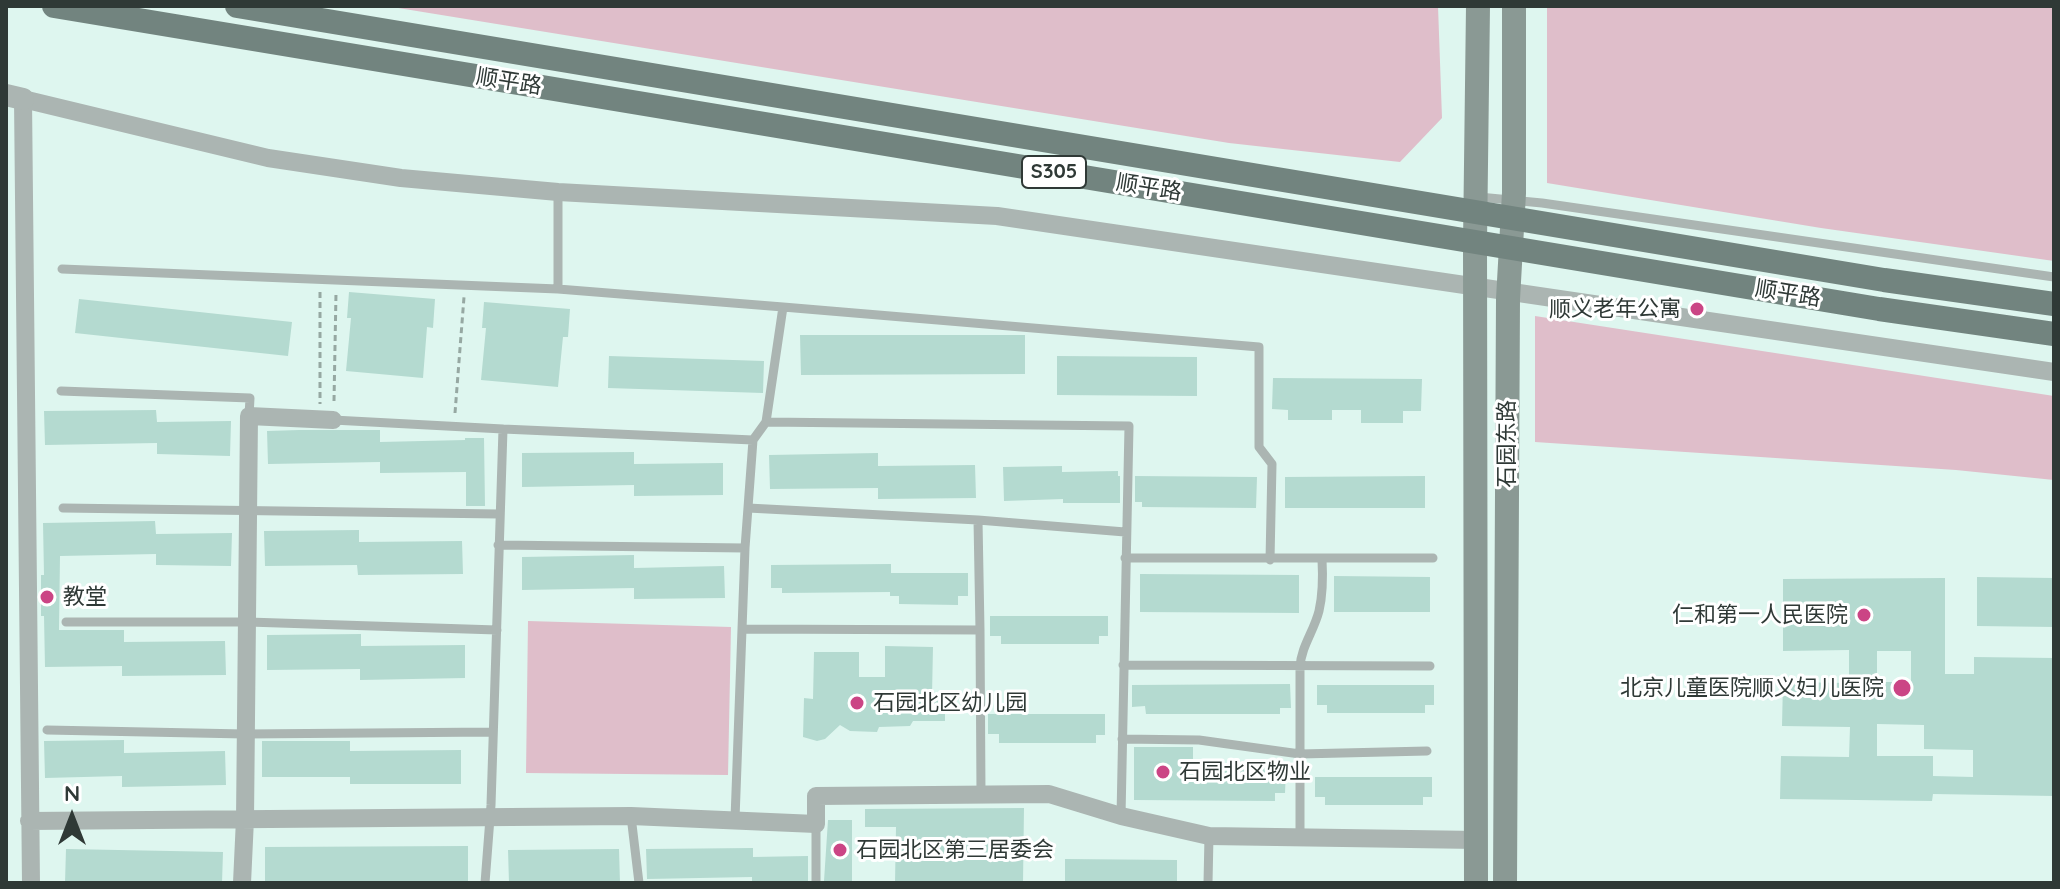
<!DOCTYPE html>
<meta charset="utf-8">
<style>
body{margin:0}
#map{position:relative;width:2060px;height:889px;overflow:hidden;background:#def6ef;font-family:Quicksand,sans-serif}
canvas{display:block}
.frame{position:absolute;inset:0;border:8px solid #2f3936;pointer-events:none}
.north{position:absolute;left:32px;top:777px;width:80px;height:80px;-webkit-text-stroke:6px #fff;paint-order:stroke;rotate:0deg;font-size:22px;font-weight:700;line-height:32px;text-align:center;color:#2f3936}
.north::after{content:'';display:block;margin:auto;width:28px;height:36px;background:#2f3936;clip-path:polygon(50% 0,100% 100%,50% 72%,0 100%)}
</style>
<div id="map">
<canvas width="2060" height="889"></canvas>
<div class="frame"></div>
<div class="north">N</div>
</div>
<script>
const ctx = document.querySelector('canvas').getContext('2d');
ctx.lineJoin = 'round';
function fillPath(path, color) {
  ctx.fillStyle = color;
  ctx.fill(path, 'evenodd');
}
function stroke(path, color, width, dash) {
  ctx.strokeStyle = color;
  ctx.lineWidth = width;
  ctx.lineCap = dash ? 'butt' : 'round';
  ctx.setLineDash(dash || []);
  ctx.stroke(path);
}
function write(font, color, halo, rows, align = 'center') {
  ctx.font = font + ' Quicksand,"Noto Sans SC",sans-serif';
  ctx.lineWidth = 6;
  ctx.setLineDash([]);
  ctx.textBaseline = 'middle';
  ctx.strokeStyle = halo;
  ctx.fillStyle = color;
  for (const [text, x, y, turn = 0] of rows) {
    ctx.save();
    ctx.translate(x, y);
    ctx.rotate((+turn || 0) * Math.PI / 180);
    ctx.textAlign = isNaN(turn) ? turn : align;
    if (halo) ctx.strokeText(text, 0, 0);
    ctx.fillText(text, 0, 0);
    ctx.restore();
  }
}
fillPath(new Path2D(`
 M 386,6 L 1438,6 L 1442,118 L 1400,162 L 1229,143 Z
 M 1547,6 L 2054,6 L 2054,261 L 1821,228 L 1547,183 Z
 M 1535,316 L 2054,396 L 2054,480 L 1956,470 L 1535,442 Z
 M 528,621 L 731,627 L 728,775 L 526,773 Z`), '#dfbeca');
fillPath(new Path2D(`
 M 349,292 L 435,299 L 433,328 L 427,327 L 423,378 L 346,371 L 351,318 L 347,318 Z
 M 79,299 L 292,322 L 288,356 L 75,333 Z
 M 484,302 L 570,309 L 568,337 L 563,337 L 558,387 L 481,380 L 486,328 L 482,328 Z
 M 800,335 L 1025,335 L 1025,374 L 801,375 Z
 M 609,356 L 764,361 L 763,393 L 608,388 Z
 M 1057,356 L 1197,357 L 1197,396 L 1057,395 Z
 M 1273,378 L 1422,379 L 1421,411 L 1403,411 L 1403,423 L 1361,423 L 1361,410 L 1332,410 L 1332,420 L 1288,420 L 1288,410 L 1272,409 Z
 M 156,410 L 157,422 L 231,421 L 230,456 L 157,454 L 157,443 L 45,445 L 44,411 Z
 M 299,430 L 380,430 L 380,442 L 465,440 L 465,438 L 484,438 L 485,506 L 466,506 L 466,472 L 380,473 L 380,462 L 268,464 L 267,431 Z
 M 634,452 L 634,464 L 723,463 L 723,495 L 634,496 L 634,485 L 522,487 L 522,453 Z
 M 878,453 L 878,466 L 975,465 L 976,498 L 878,499 L 878,488 L 770,489 L 769,455 Z
 M 1062,466 L 1062,472 L 1118,471 L 1118,476 L 1120,476 L 1120,503 L 1063,503 L 1063,499 L 1004,501 L 1003,467 Z
 M 1135,476 L 1257,477 L 1256,508 L 1142,507 L 1142,502 L 1135,502 Z
 M 1425,476 L 1425,508 L 1285,508 L 1285,477 Z
 M 155,521 L 156,534 L 232,533 L 231,566 L 156,565 L 156,554 L 60,556 L 59,630 L 124,630 L 124,642 L 225,641 L 226,675 L 122,676 L 122,666 L 45,667 L 44,616 L 41,616 L 41,575 L 44,575 L 43,523 Z
 M 359,530 L 359,542 L 462,541 L 463,574 L 358,575 L 357,565 L 265,566 L 264,531 Z
 M 634,555 L 634,568 L 724,566 L 725,598 L 634,599 L 634,588 L 522,590 L 522,557 Z
 M 891,564 L 891,573 L 968,573 L 968,596 L 958,596 L 958,605 L 899,604 L 899,596 L 890,596 L 890,592 L 782,593 L 782,588 L 771,588 L 771,565 Z
 M 1140,574 L 1299,575 L 1299,613 L 1140,612 Z
 M 1334,576 L 1430,577 L 1430,612 L 1334,612 Z
 M 1977,577 L 2054,578 L 2054,627 L 1977,626 Z
 M 1945,578 L 1945,674 L 1974,674 L 1974,657 L 2054,658 L 2054,796 L 1933,794 L 1932,801 L 1780,799 L 1781,756 L 1849,757 L 1850,727 L 1782,726 L 1783,682 L 1849,683 L 1849,650 L 1783,651 L 1783,579 ZM 1877,651 L 1911,651 L 1911,682 L 1877,682 ZM 1877,724 L 1924,725 L 1924,749 L 1973,750 L 1973,777 L 1933,776 L 1933,756 L 1877,756 Z
 M 990,616 L 1108,616 L 1108,636 L 1099,636 L 1099,644 L 1001,644 L 1001,636 L 990,636 Z
 M 361,634 L 361,646 L 465,645 L 465,678 L 360,680 L 360,669 L 267,670 L 267,635 Z
 M 885,646 L 933,647 L 932,695 L 945,699 L 945,721 L 913,721 L 910,726 L 879,727 L 877,732 L 850,731 L 840,725 L 825,739 L 817,741 L 803,737 L 804,698 L 813,699 L 814,652 L 859,652 L 859,677 L 885,677 Z
 M 1290,684 L 1291,708 L 1280,708 L 1280,714 L 1146,714 L 1145,706 L 1132,707 L 1132,685 Z
 M 1317,685 L 1434,685 L 1434,705 L 1425,705 L 1425,713 L 1327,713 L 1327,705 L 1317,705 Z
 M 988,714 L 1105,714 L 1105,735 L 1096,735 L 1096,743 L 999,743 L 999,734 L 988,734 Z
 M 124,740 L 124,753 L 225,751 L 226,785 L 122,787 L 122,776 L 45,778 L 44,741 Z
 M 262,741 L 350,741 L 350,751 L 461,750 L 461,784 L 350,784 L 350,777 L 262,777 Z
 M 1134,747 L 1193,747 L 1193,767 L 1286,769 L 1285,793 L 1275,793 L 1275,801 L 1134,800 Z
 M 1315,777 L 1432,777 L 1432,797 L 1423,797 L 1423,805 L 1325,805 L 1325,797 L 1315,797 Z
 M 1024,808 L 1023,883 L 895,883 L 896,827 L 865,827 L 865,809 Z
 M 828,820 L 852,820 L 852,881 L 824,881 Z
 M 468,846 L 468,883 L 265,883 L 265,847 Z
 M 753,848 L 753,857 L 808,856 L 808,881 L 752,883 L 752,877 L 647,879 L 646,849 Z
 M 66,849 L 223,852 L 222,883 L 65,883 Z
 M 619,849 L 620,883 L 509,883 L 508,850 Z
 M 1065,859 L 1177,860 L 1177,883 L 1065,883 Z`), '#b4dad0');
stroke(new Path2D(`
 M 320,292 L 320,404
 M 334,401 L 336,293
 M 455,413 L 464,297`), '#96a8a2', 3, [6, 4]);
stroke(new Path2D(`
 M 558,192 L 558,289 L 783,307 L 766,422 L 753,440 L 745,548 L 735,819
 M 1479,197 L 1542,203 L 2054,277
 M 62,269 L 558,289
 M 783,307 L 1259,347 L 1259,447 L 1272,464 L 1270,560
 M 61,391 L 250,398 L 249,416
 M 333,420 L 503,429 L 491,805 L 485,883
 M 766,422 L 1129,426 L 1121,816
 M 503,429 L 753,440
 M 63,508 L 499,514
 M 748,508 L 978,520 L 1125,532
 M 498,545 L 745,548
 M 1125,558 L 1433,558
 M 66,622 L 248,622 L 497,630
 M 743,629 L 980,630 L 978,520
 M 980,630 L 981,794
 M 1123,665 L 1430,666
 M 47,730 L 245,734 L 493,732
 M 1122,739 L 1199,740 L 1300,754 L 1427,751
 M 631,816 L 639,883
 M 816,824 L 816,883
 M 1300,838 L 1300,667 C 1301,647 1314,631 1319,611 C 1323,594 1323,577 1322,559
 M 1208,883 L 1209,836`), '#abb5b2', 9);
stroke(new Path2D(`
 M 29,821 L 631,816 L 816,824 L 816,796 L 1049,794 L 1121,816 L 1209,836 L 1477,840
 M 31,883 L 23,99 L 268,158 L 401,178 L 558,192 L 997,216 L 2054,372
 M 242,883 L 245,819 L 249,416 L 333,420`), '#abb5b2', 18);
stroke(new Path2D(`
 M 6,95 L 23,99`), '#abb5b2', 22);
stroke(new Path2D(`
 M 1476,883 L 1475,243 L 1478,6
 M 1505,883 L 1508,299 L 1514,193 L 1514,6`), '#8a9994', 24);
stroke(new Path2D(`
 M 54,6 L 1879,309 L 2054,334
 M 237,6 L 1884,280 L 2054,304`), '#72847f', 24);
for (const [x, y, r, color] of [
 [1697,309,8,"#cb4585"],
 [47,597,8,"#cb4585"],
 [1864,615,8,"#cb4585"],
 [1902,688,10,"#cb4585"],
 [857,703,8,"#cb4585"],
 [1163,772,8,"#cb4585"],
 [840,850,8,"#cb4585"]
]) {
  const dot = new Path2D();
  dot.arc(x, y, r, 0, 2 * Math.PI);
  ctx.fillStyle = color;
  ctx.fill(dot);
  stroke(dot, '#fff', 3);
}
for (const [x, y, w] of [
 [1054,172,64]
]) {
  const box = new Path2D();
  box.roundRect(x - w / 2, y - 16, w, 32, 6);
  ctx.fillStyle = '#fff';
  ctx.fill(box);
  stroke(box, '#2f3936', 2);
}
write('bold 20px', '#2f3936', null, [
 ["S305",1054,172]
]);
write('22px', '#2f3936', '#fff', [
 ["顺平路",509,82,9],
 ["顺平路",1149,188,9],
 ["顺平路",1788,294,9],
 ["石园东路",1507,444,-90]
]);
write('22px', '#2f3936', '#fff', [
 ["顺义老年公寓",1681,309,"right"],
 ["教堂",63,597],
 ["仁和第一人民医院",1848,615,"right"],
 ["北京儿童医院顺义妇儿医院",1884,688,"right"],
 ["石园北区幼儿园",873,703],
 ["石园北区物业",1179,772],
 ["石园北区第三居委会",856,850]
], 'left');
</script>
